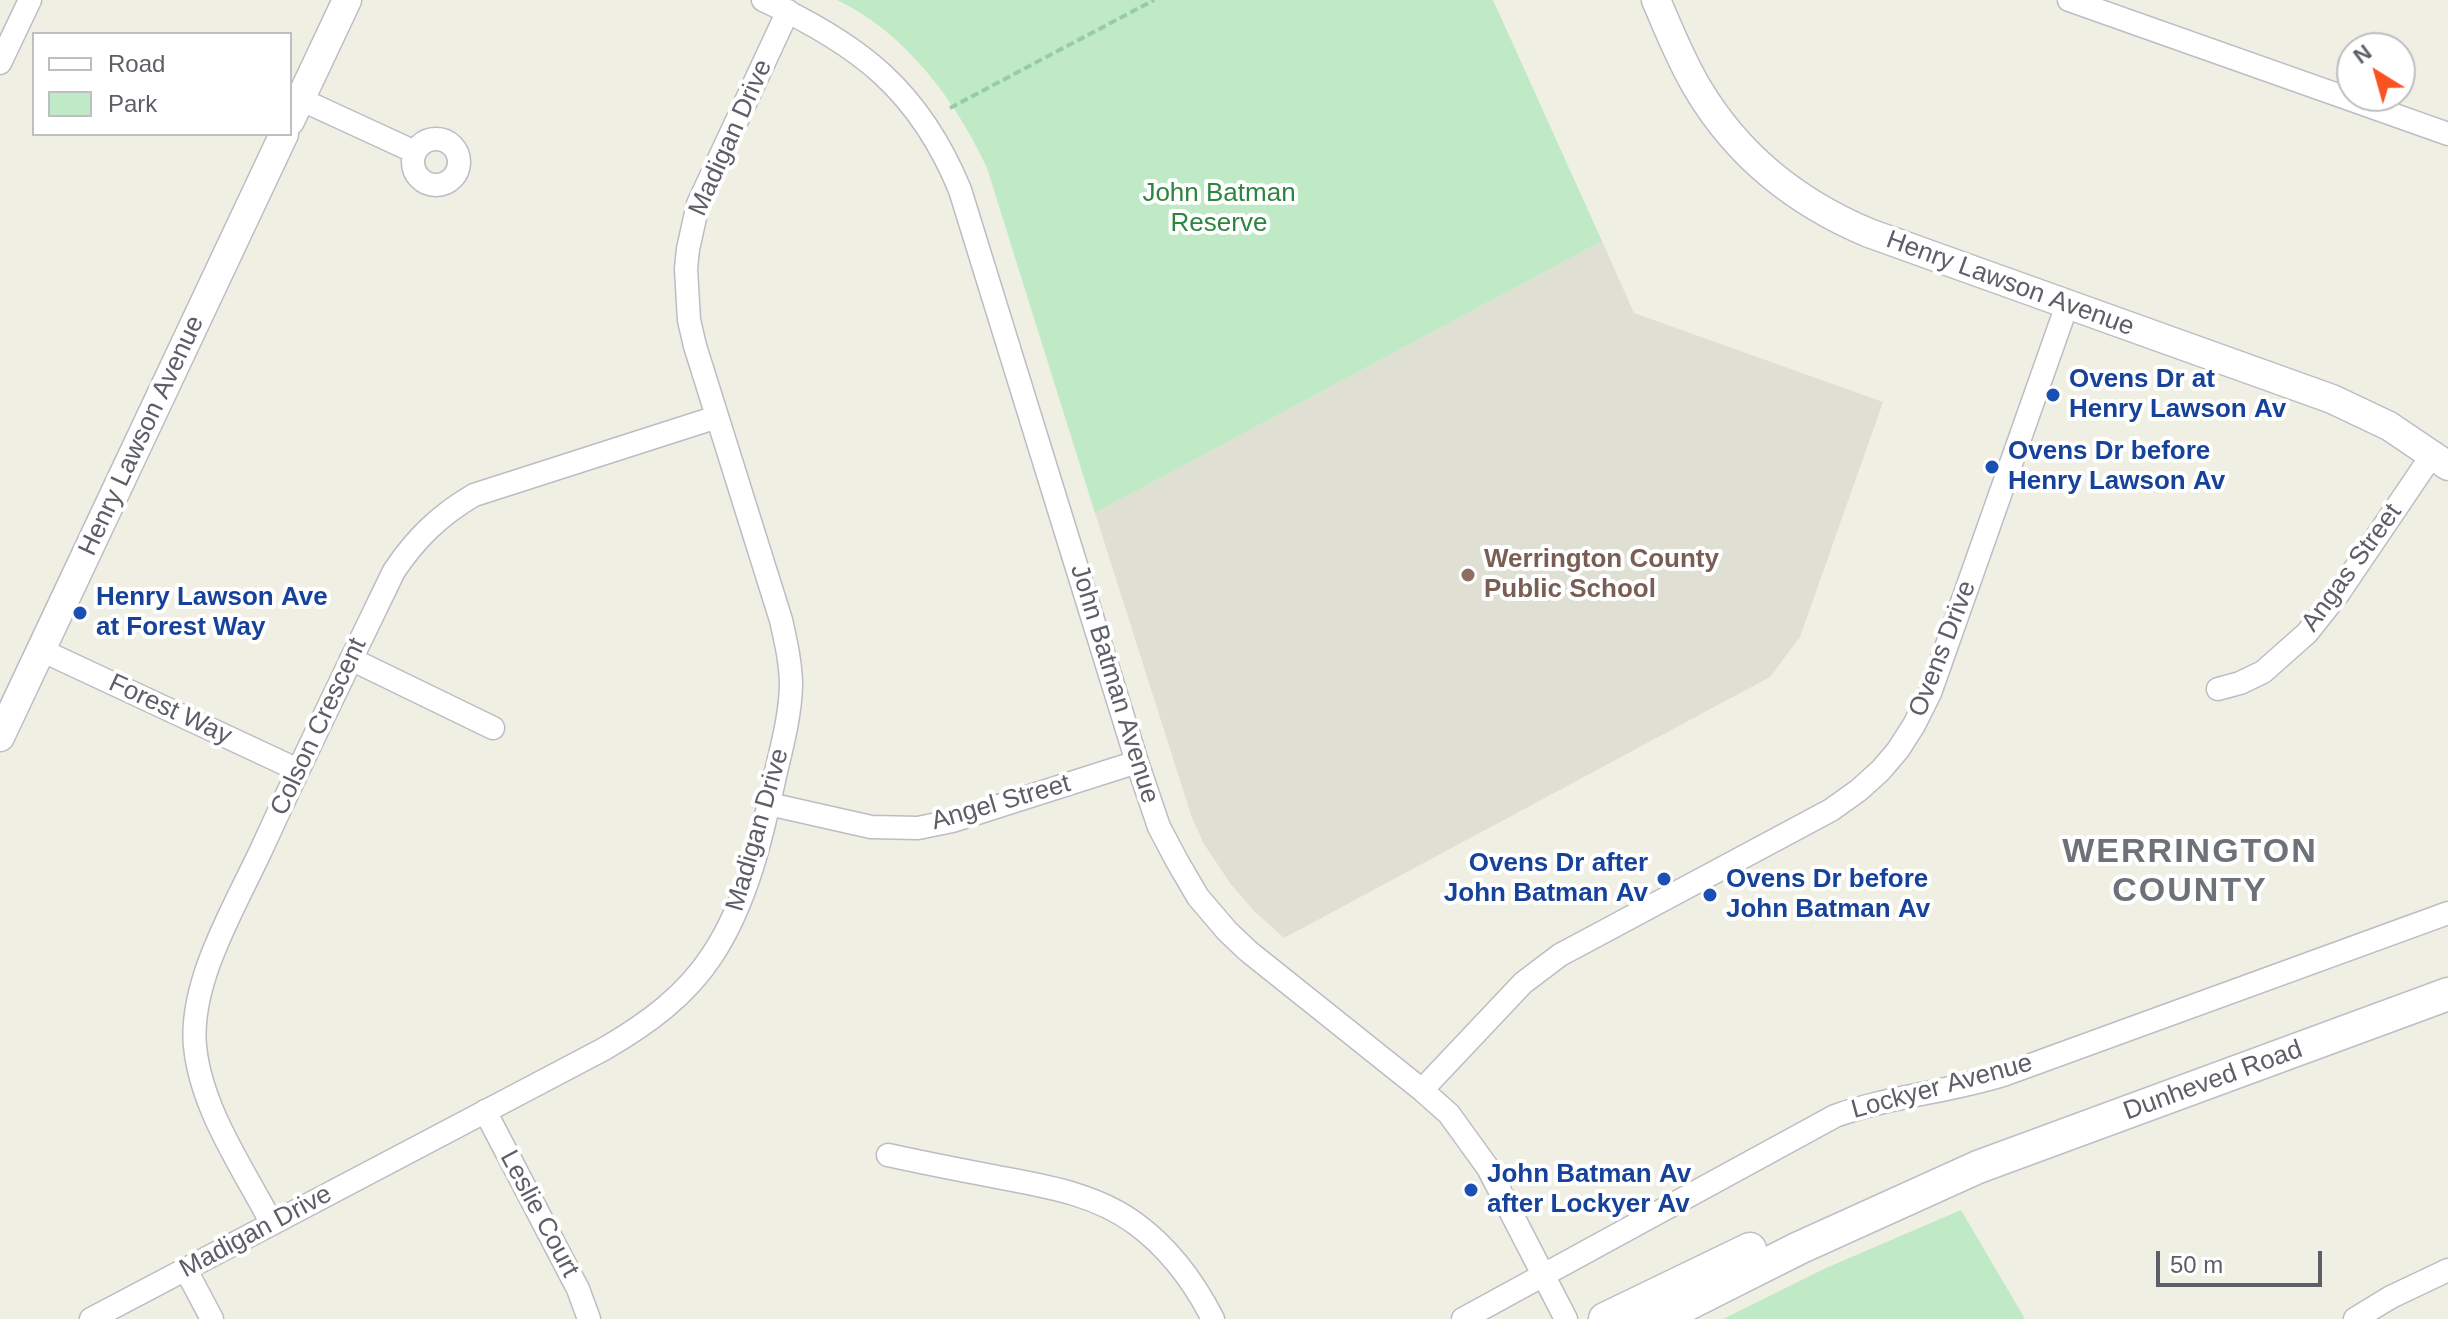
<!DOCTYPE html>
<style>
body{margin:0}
#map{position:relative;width:2448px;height:1319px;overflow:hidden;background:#f0efe4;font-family:Arial,sans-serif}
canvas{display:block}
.legend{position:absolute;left:32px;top:32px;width:260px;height:104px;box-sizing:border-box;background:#fff;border:2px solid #bebfc2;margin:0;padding:10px 14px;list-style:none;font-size:24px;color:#5c5f66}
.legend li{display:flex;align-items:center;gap:16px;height:40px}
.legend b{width:40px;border:2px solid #bebfc2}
.north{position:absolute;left:2336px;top:32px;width:80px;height:80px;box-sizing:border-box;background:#fff;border:2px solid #bebfc2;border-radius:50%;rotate:323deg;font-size:22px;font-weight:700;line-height:32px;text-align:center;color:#5c5f66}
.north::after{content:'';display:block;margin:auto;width:28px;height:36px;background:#f95321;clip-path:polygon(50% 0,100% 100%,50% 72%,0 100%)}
.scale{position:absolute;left:2156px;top:1251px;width:166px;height:36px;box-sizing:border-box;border:4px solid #5c5f66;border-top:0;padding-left:10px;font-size:24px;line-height:28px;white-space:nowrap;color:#5c5f66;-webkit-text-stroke:6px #fff;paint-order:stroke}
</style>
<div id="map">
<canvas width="2448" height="1319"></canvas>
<ul class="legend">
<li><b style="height:10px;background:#fff"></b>Road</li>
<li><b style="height:22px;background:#bfeac5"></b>Park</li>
</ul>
<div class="north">N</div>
<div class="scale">50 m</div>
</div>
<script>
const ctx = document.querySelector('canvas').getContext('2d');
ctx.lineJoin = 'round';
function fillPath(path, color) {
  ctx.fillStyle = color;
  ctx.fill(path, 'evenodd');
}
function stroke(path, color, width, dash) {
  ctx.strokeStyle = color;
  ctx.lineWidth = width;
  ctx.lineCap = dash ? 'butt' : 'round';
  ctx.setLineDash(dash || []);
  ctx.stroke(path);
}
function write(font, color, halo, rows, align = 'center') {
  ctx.font = font + ' Arial,sans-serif';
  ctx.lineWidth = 8;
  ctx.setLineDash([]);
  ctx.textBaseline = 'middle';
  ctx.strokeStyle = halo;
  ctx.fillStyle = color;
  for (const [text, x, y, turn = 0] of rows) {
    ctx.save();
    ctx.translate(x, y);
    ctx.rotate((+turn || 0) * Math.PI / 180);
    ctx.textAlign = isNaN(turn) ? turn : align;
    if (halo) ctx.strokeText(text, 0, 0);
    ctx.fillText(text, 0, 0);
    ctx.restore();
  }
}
fillPath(new Path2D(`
 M 1602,241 L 1634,313 L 1883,402 L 1800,637 L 1770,677 L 1284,938 L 1254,911 L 1230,883 L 1204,844 L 1192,818 L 1095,513 Z`), '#e0dfd3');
fillPath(new Path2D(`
 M 837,0 L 1493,0 L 1602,241 L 1095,513 L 987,168 C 956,101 906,33 837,0 Z
 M 1961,1210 L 2025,1319 L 1723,1319 L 1826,1268 Z`), '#bfeac5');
const minor = new Path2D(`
 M 763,0 C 859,44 919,90 960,190 L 1137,762 L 1159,827 L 1177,861 L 1198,897 L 1227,931 L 1248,951 L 1422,1090 L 1449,1114 L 1488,1168 L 1566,1319
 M 2069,0 L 2448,134
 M 0,63 L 30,0
 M 300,99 L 415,152
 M413 162a23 23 0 1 1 46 0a23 23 0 1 1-46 0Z
 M 41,650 L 298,770
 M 351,659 L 493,728
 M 2218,689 L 2240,683 L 2263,672 L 2307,633 L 2338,594 L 2432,455
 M 769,804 L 871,827 L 918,828 L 952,821 L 1137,762
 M 1422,1090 L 1523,983 L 1560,955 L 1831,810 L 1859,790 L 1881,770 L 1898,750 L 1914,725 L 1930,693 L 2067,305
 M 485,1111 L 578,1289 L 589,1319
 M 888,1155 C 924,1163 961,1170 997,1177 C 1045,1186 1096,1194 1136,1224 C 1170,1249 1194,1282 1213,1319
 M 272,1224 C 243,1168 201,1109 195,1046 C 189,981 236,905 263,846 C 305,754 350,662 394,571 C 416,538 440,515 474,495 L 717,417
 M 186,1270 L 212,1319
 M 91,1319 L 604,1049 C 647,1024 686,996 713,954 C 747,902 762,836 775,776 C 782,746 790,717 791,686 C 791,664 786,642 781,620 L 695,346 L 689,320 L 686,269 L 688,249 L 698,204 L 788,11
 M 1463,1319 L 1835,1116 C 1890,1096 1950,1092 2006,1074 L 2448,913
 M 2355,1319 L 2391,1297 L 2448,1270`);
const tertiary = new Path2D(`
 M 1656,0 C 1669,30 1681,61 1698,89 C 1738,156 1797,203 1869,233 L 2332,399 L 2389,426 L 2448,466
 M 290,121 L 347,0
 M 0,737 L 284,134`);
const secondary = new Path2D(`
 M 1605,1319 L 1750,1249
 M 1658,1319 L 1799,1248 L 1978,1167 L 2448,994`);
stroke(minor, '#bcbdc4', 25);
stroke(tertiary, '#bcbdc4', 31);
stroke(secondary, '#bdbfc7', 35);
stroke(new Path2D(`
 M 950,108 L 1154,0`), '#97cbad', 4, [8, 4]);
stroke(minor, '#fff', 22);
stroke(tertiary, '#fff', 28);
stroke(secondary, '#fff', 32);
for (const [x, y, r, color] of [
 [2053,395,8,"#1a4fb4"],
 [1992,467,8,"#1a4fb4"],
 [1468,575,8,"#8d6e63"],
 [80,613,8,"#1a4fb4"],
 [1664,879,8,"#1a4fb4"],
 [1710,895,8,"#1a4fb4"],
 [1471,1190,8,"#1a4fb4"]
]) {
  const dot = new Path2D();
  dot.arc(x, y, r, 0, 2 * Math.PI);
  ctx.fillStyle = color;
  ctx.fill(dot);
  stroke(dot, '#fff', 3);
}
write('26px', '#5c5f66', '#fff', [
 ["Madigan Drive",731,138,-66],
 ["Henry Lawson Avenue",2010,284,20],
 ["Henry Lawson Avenue",142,436,-65],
 ["Angas Street",2352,568,-54],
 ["Ovens Drive",1943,649,-69],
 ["John Batman Avenue",1114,684,73],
 ["Forest Way",170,710,25],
 ["Colson Crescent",319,727,-65],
 ["Angel Street",1001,803,-16],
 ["Madigan Drive",758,830,-74],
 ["Dunheved Road",2213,1081,-20],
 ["Lockyer Avenue",1942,1087,-15],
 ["Leslie Court",539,1214,62],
 ["Madigan Drive",256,1232,-28]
]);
write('26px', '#2d853e', '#fff', [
 ["John Batman",1219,194],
 ["Reserve",1219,224]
]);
write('bold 26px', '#164399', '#fff', [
 ["Ovens Dr at",2069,380],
 ["Henry Lawson Av",2069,410],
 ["Ovens Dr before",2008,452],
 ["Henry Lawson Av",2008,482],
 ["Henry Lawson Ave",96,598],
 ["at Forest Way",96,628],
 ["Ovens Dr after",1648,864,"right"],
 ["John Batman Av",1648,894,"right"],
 ["Ovens Dr before",1726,880],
 ["John Batman Av",1726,910],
 ["John Batman Av",1487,1175],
 ["after Lockyer Av",1487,1205]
], 'left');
write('bold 26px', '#785e54', '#fff', [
 ["Werrington County",1484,560],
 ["Public School",1484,590]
], 'left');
ctx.letterSpacing = '2px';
write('bold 34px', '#6d7178', '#fff', [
 ["WERRINGTON",2190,853],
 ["COUNTY",2190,892]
]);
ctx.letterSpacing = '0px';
</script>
